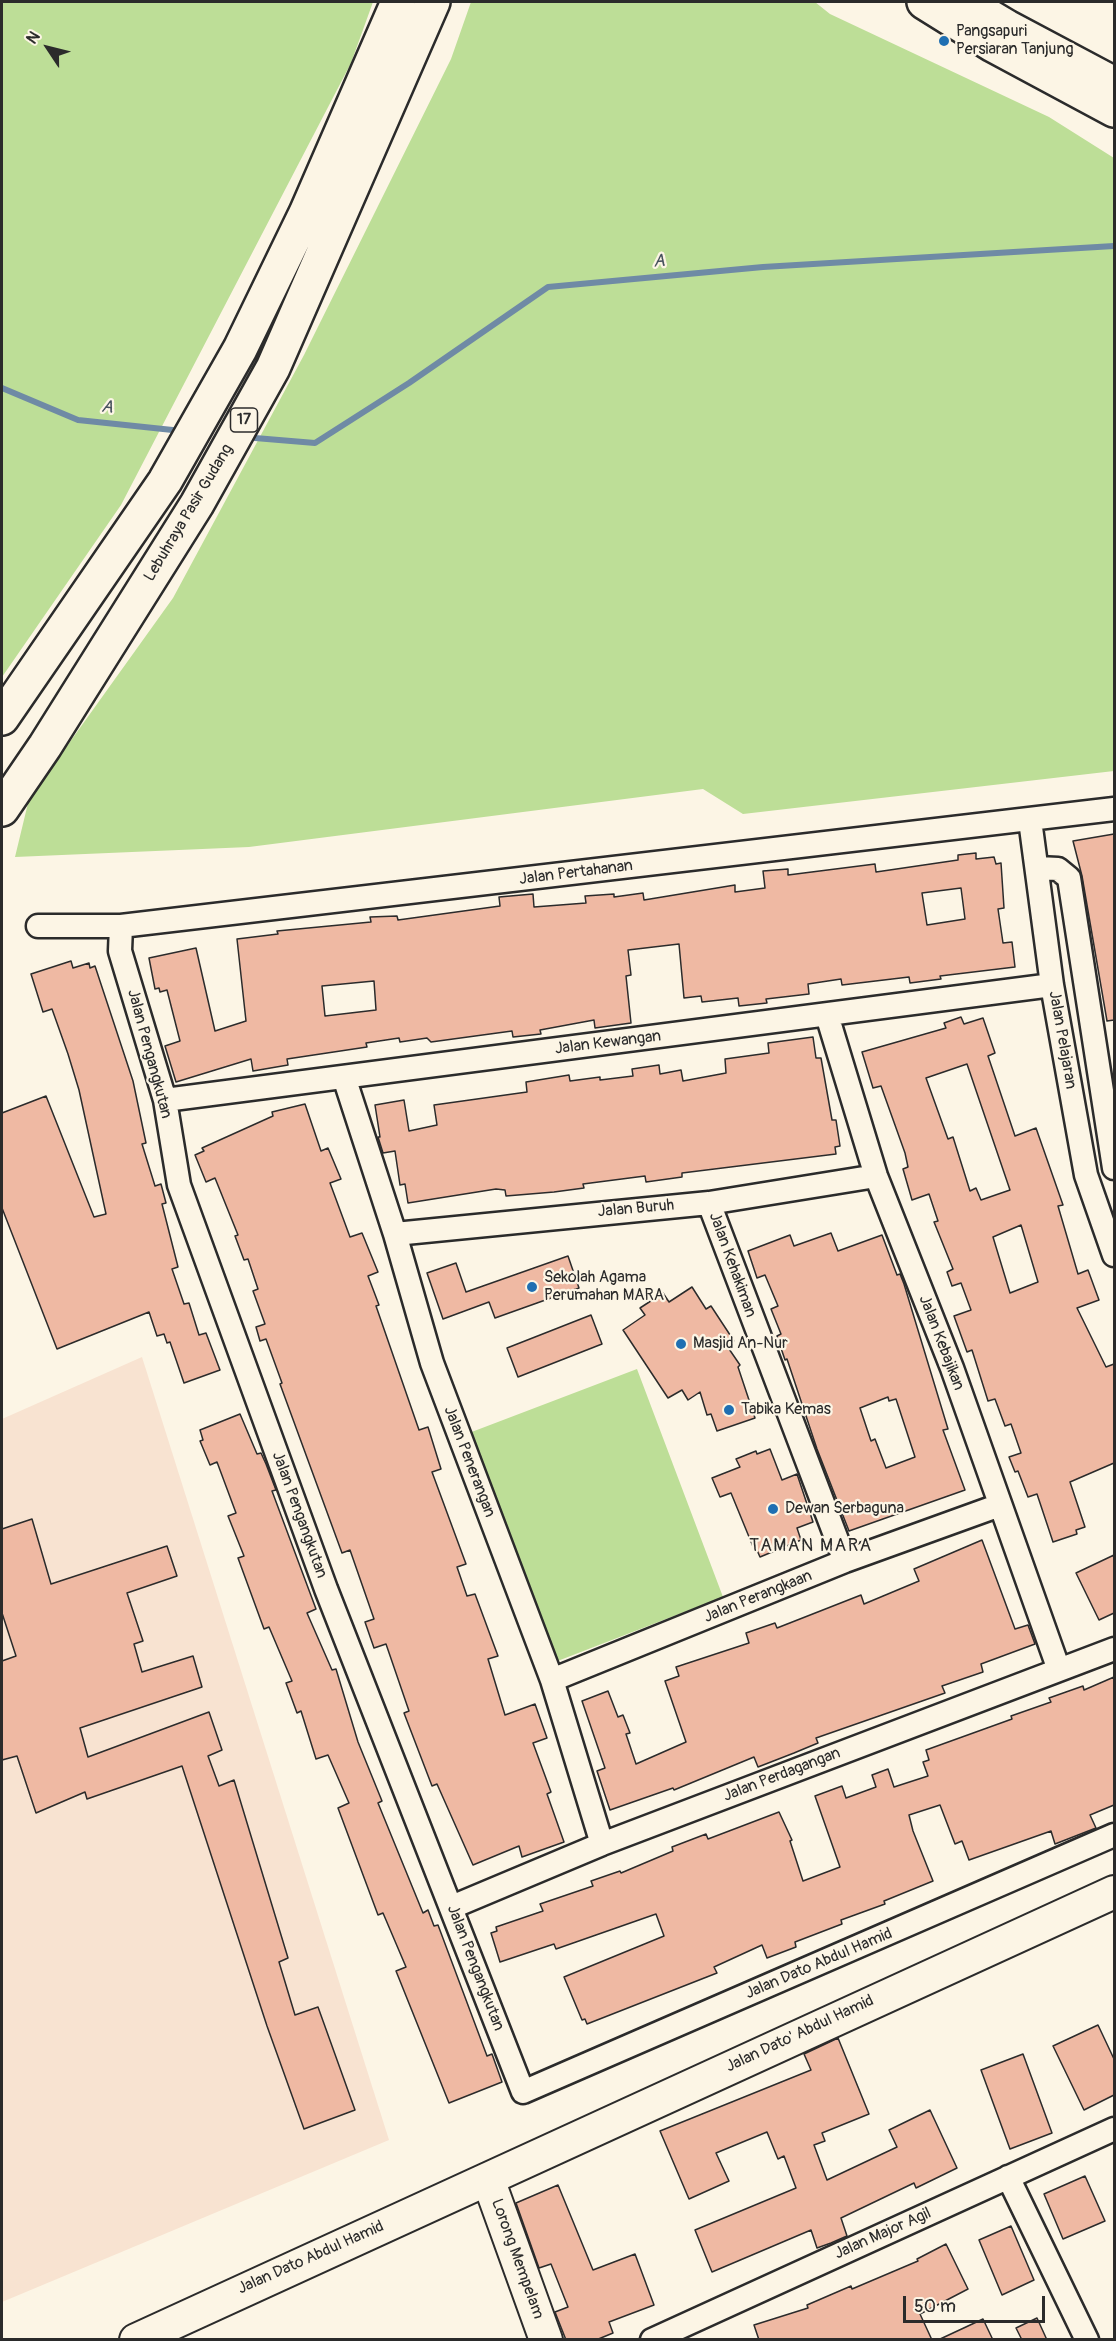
<!DOCTYPE html>
<style>
body{margin:0}
#map{position:relative;width:1116px;height:2341px;overflow:hidden;background:#fcf5e5;font-family:Pangolin,sans-serif}
canvas{display:block}
.frame{position:absolute;inset:0;border:3px solid #2b2b2b;pointer-events:none}
.north{position:absolute;left:18px;top:18px;width:60px;height:60px;-webkit-text-stroke:4px #fcf5e5;paint-order:stroke;rotate:305deg;font-size:16px;font-weight:700;line-height:24px;text-align:center;color:#2b2b2b}
.north::after{content:'';display:block;margin:auto;width:21px;height:27px;background:#2b2b2b;clip-path:polygon(50% 0,100% 100%,50% 72%,0 100%)}
.scale{position:absolute;left:903px;top:2296px;width:142px;height:27px;box-sizing:border-box;border:3px solid #2b2b2b;border-top:0;padding-left:8px;font-size:18px;line-height:21px;white-space:nowrap;color:#2b2b2b;-webkit-text-stroke:4px #fcf5e5;paint-order:stroke}
</style>
<div id="map">
<canvas width="1116" height="2341"></canvas>
<div class="frame"></div>
<div class="north">N</div>
<div class="scale">50 m</div>
</div>
<script>
const ctx = document.querySelector('canvas').getContext('2d');
ctx.lineJoin = 'round';
function fillPath(path, color) {
  ctx.fillStyle = color;
  ctx.fill(path, 'evenodd');
}
function stroke(path, color, width, dash) {
  ctx.strokeStyle = color;
  ctx.lineWidth = width;
  ctx.lineCap = dash ? 'butt' : 'round';
  ctx.setLineDash(dash || []);
  ctx.stroke(path);
}
function write(font, color, halo, rows, align = 'center') {
  ctx.font = font + ' Pangolin,sans-serif';
  ctx.lineWidth = 4.5;
  ctx.setLineDash([]);
  ctx.textBaseline = 'middle';
  ctx.strokeStyle = halo;
  ctx.fillStyle = color;
  for (const [text, x, y, turn = 0] of rows) {
    ctx.save();
    ctx.translate(x, y);
    ctx.rotate((+turn || 0) * Math.PI / 180);
    ctx.textAlign = isNaN(turn) ? turn : align;
    if (halo) ctx.strokeText(text, 0, 0);
    ctx.fillText(text, 0, 0);
    ctx.restore();
  }
}
fillPath(new Path2D(`
 M 142,1357 L 389,2140 L 2,2302 L 2,1419 Z`), '#f8e3d1');
fillPath(new Path2D(`
 M 2,2 L 373,2 L 351,63 L 121,505 L 2,677 Z
 M 471,2 L 815,2 L 830,14 L 1049,117 L 1114,158 L 1114,771 L 743,814 L 703,789 L 249,847 L 15,857 L 29,799 L 173,598 L 304,355 L 451,59 Z
 M 637,1369 L 723,1597 L 555,1662 L 469,1433 Z`), '#bdde97');
stroke(new Path2D(`
 M 2,388 L 78,420 L 182,431
 M 255,438 L 315,443 L 409,383 L 548,287 L 763,267 L 1114,246`), '#6f8aa5', 6);
const building = new Path2D(`
 M 1114,834 L 1114,1020 L 1107,1021 L 1082,876 L 1073,841 Z
 M 976,853 L 976,859 L 994,857 L 996,864 L 1001,863 L 1004,908 L 998,909 L 1003,943 L 1012,942 L 1015,967 L 940,976 L 941,979 L 910,983 L 909,977 L 842,985 L 841,979 L 808,984 L 809,994 L 766,999 L 767,1003 L 739,1006 L 738,998 L 702,1002 L 701,996 L 684,998 L 679,944 L 628,950 L 631,975 L 626,976 L 631,1023 L 595,1028 L 594,1020 L 540,1030 L 541,1034 L 513,1037 L 512,1031 L 431,1042 L 427,1038 L 400,1042 L 399,1038 L 366,1043 L 367,1047 L 287,1059 L 288,1065 L 253,1071 L 251,1059 L 176,1082 L 165,1046 L 180,1041 L 167,990 L 160,992 L 159,988 L 155,989 L 149,958 L 196,948 L 215,1031 L 246,1021 L 237,939 L 278,934 L 277,931 L 371,922 L 370,917 L 397,916 L 398,920 L 500,906 L 499,897 L 533,894 L 534,907 L 586,903 L 585,896 L 614,894 L 614,897 L 643,893 L 644,900 L 735,885 L 735,892 L 765,888 L 763,871 L 788,869 L 788,875 L 875,864 L 876,872 L 958,860 L 958,855 ZM 961,888 L 965,919 L 927,925 L 922,893 ZM 374,981 L 376,1010 L 325,1016 L 322,986 Z
 M 71,961 L 73,968 L 89,963 L 90,968 L 95,966 L 133,1081 L 146,1143 L 142,1144 L 155,1186 L 161,1184 L 166,1203 L 162,1204 L 178,1267 L 172,1269 L 184,1304 L 189,1303 L 199,1335 L 206,1333 L 220,1370 L 184,1383 L 170,1342 L 167,1343 L 164,1334 L 157,1336 L 149,1312 L 57,1349 L 2,1208 L 2,1113 L 46,1096 L 94,1217 L 106,1214 L 79,1090 L 68,1054 L 52,1009 L 43,1012 L 31,974 Z
 M 961,1017 L 964,1024 L 983,1018 L 995,1053 L 988,1056 L 1015,1136 L 1036,1128 L 1063,1205 L 1058,1206 L 1078,1274 L 1088,1270 L 1099,1300 L 1077,1308 L 1106,1367 L 1114,1364 L 1114,1463 L 1070,1482 L 1085,1527 L 1076,1530 L 1077,1534 L 1053,1542 L 1037,1494 L 1028,1497 L 1018,1471 L 1015,1472 L 1009,1457 L 1021,1453 L 1011,1424 L 1005,1426 L 995,1399 L 988,1401 L 972,1350 L 967,1352 L 954,1316 L 971,1310 L 961,1283 L 952,1286 L 947,1272 L 953,1269 L 934,1222 L 938,1221 L 929,1194 L 912,1200 L 903,1169 L 908,1167 L 905,1153 L 881,1086 L 873,1088 L 862,1052 L 946,1028 L 944,1023 ZM 967,1064 L 1010,1190 L 981,1200 L 976,1188 L 970,1191 L 953,1137 L 948,1139 L 926,1078 ZM 1021,1225 L 1038,1282 L 1010,1293 L 993,1237 Z
 M 813,1037 L 816,1058 L 821,1058 L 832,1120 L 836,1120 L 840,1146 L 835,1147 L 836,1154 L 682,1173 L 682,1177 L 646,1182 L 645,1176 L 583,1184 L 584,1188 L 554,1192 L 506,1196 L 505,1190 L 496,1189 L 408,1203 L 405,1184 L 400,1185 L 395,1151 L 383,1153 L 378,1137 L 380,1137 L 375,1105 L 404,1100 L 409,1131 L 437,1125 L 434,1105 L 527,1092 L 526,1082 L 569,1075 L 570,1081 L 600,1077 L 600,1080 L 633,1076 L 632,1069 L 659,1065 L 660,1074 L 681,1070 L 683,1081 L 726,1073 L 725,1059 L 769,1053 L 768,1043 Z
 M 305,1104 L 321,1151 L 328,1148 L 341,1179 L 330,1183 L 350,1237 L 362,1233 L 378,1272 L 368,1276 L 379,1305 L 376,1306 L 419,1430 L 428,1427 L 441,1469 L 432,1472 L 466,1564 L 457,1567 L 467,1596 L 475,1594 L 498,1656 L 488,1659 L 505,1715 L 535,1704 L 547,1738 L 533,1743 L 551,1792 L 547,1794 L 564,1842 L 522,1857 L 519,1846 L 473,1865 L 437,1784 L 432,1786 L 404,1713 L 409,1711 L 386,1644 L 374,1648 L 365,1622 L 374,1619 L 350,1550 L 342,1553 L 280,1384 L 282,1383 L 266,1339 L 260,1341 L 256,1327 L 265,1324 L 253,1291 L 258,1289 L 248,1259 L 244,1260 L 235,1236 L 238,1235 L 215,1178 L 206,1182 L 195,1155 L 204,1151 L 202,1148 L 273,1116 L 272,1112 Z
 M 831,1233 L 838,1251 L 882,1235 L 897,1275 L 900,1274 L 904,1284 L 948,1429 L 943,1430 L 965,1490 L 849,1531 L 817,1449 L 787,1359 L 785,1360 L 777,1336 L 781,1334 L 771,1309 L 778,1306 L 765,1275 L 757,1278 L 748,1251 L 790,1235 L 794,1246 ZM 888,1397 L 889,1401 L 896,1399 L 915,1457 L 886,1468 L 875,1439 L 871,1441 L 860,1408 Z
 M 568,1256 L 579,1288 L 495,1318 L 489,1302 L 443,1319 L 427,1273 L 456,1263 L 466,1292 Z
 M 692,1287 L 706,1309 L 711,1306 L 734,1341 L 727,1346 L 740,1365 L 738,1367 L 755,1418 L 717,1431 L 711,1414 L 707,1415 L 700,1392 L 688,1400 L 682,1390 L 668,1398 L 623,1330 L 645,1315 L 640,1308 L 663,1293 L 669,1302 Z
 M 591,1315 L 602,1344 L 518,1377 L 507,1348 Z
 M 240,1414 L 257,1454 L 261,1453 L 266,1464 L 276,1490 L 272,1491 L 316,1609 L 307,1613 L 332,1670 L 336,1669 L 358,1742 L 382,1801 L 378,1803 L 423,1913 L 428,1910 L 434,1926 L 438,1925 L 487,2056 L 492,2054 L 502,2082 L 449,2103 L 396,1971 L 406,1967 L 383,1913 L 378,1915 L 338,1808 L 349,1803 L 328,1755 L 316,1759 L 301,1711 L 297,1713 L 286,1683 L 292,1681 L 269,1627 L 264,1629 L 238,1558 L 244,1556 L 228,1516 L 236,1513 L 217,1462 L 210,1465 L 200,1441 L 203,1440 L 200,1430 Z
 M 770,1449 L 782,1480 L 797,1474 L 813,1522 L 797,1528 L 801,1540 L 760,1557 L 756,1548 L 754,1549 L 731,1493 L 720,1497 L 712,1478 L 740,1467 L 736,1459 L 756,1451 L 757,1454 Z
 M 32,1519 L 51,1584 L 167,1546 L 177,1576 L 127,1593 L 143,1641 L 134,1644 L 142,1672 L 193,1656 L 202,1687 L 80,1728 L 88,1757 L 209,1712 L 222,1750 L 208,1756 L 219,1786 L 234,1780 L 288,1958 L 279,1962 L 295,2015 L 318,2007 L 355,2110 L 304,2129 L 267,2026 L 182,1766 L 87,1799 L 85,1792 L 36,1813 L 17,1756 L 2,1760 L 2,1661 L 16,1656 L 2,1613 L 2,1529 Z
 M 982,1540 L 1015,1629 L 1028,1625 L 1035,1644 L 981,1664 L 983,1672 L 942,1686 L 945,1693 L 816,1738 L 818,1743 L 794,1753 L 758,1767 L 754,1757 L 674,1790 L 673,1788 L 610,1810 L 597,1771 L 605,1768 L 582,1701 L 608,1691 L 618,1717 L 623,1715 L 630,1733 L 626,1734 L 636,1764 L 686,1742 L 665,1681 L 679,1676 L 676,1667 L 749,1643 L 746,1633 L 775,1623 L 777,1628 L 861,1595 L 864,1604 L 919,1581 L 914,1569 Z
 M 1114,1555 L 1114,1613 L 1099,1620 L 1076,1573 Z
 M 1114,1677 L 1114,1805 L 1090,1815 L 1096,1828 L 1055,1844 L 1051,1831 L 969,1860 L 962,1841 L 955,1844 L 940,1805 L 909,1815 L 913,1831 L 933,1881 L 884,1901 L 885,1904 L 841,1920 L 842,1924 L 795,1942 L 796,1947 L 767,1958 L 762,1945 L 714,1967 L 717,1973 L 587,2024 L 585,2019 L 582,2020 L 564,1977 L 664,1936 L 656,1914 L 556,1949 L 554,1944 L 500,1962 L 491,1933 L 497,1931 L 496,1927 L 543,1911 L 540,1904 L 593,1886 L 591,1881 L 620,1871 L 621,1873 L 673,1851 L 672,1847 L 706,1834 L 708,1839 L 779,1812 L 792,1840 L 790,1841 L 803,1881 L 840,1867 L 815,1796 L 842,1786 L 846,1798 L 876,1787 L 872,1775 L 888,1769 L 894,1787 L 928,1776 L 923,1762 L 929,1760 L 926,1750 L 1012,1719 L 1011,1716 L 1051,1702 L 1049,1698 L 1083,1686 L 1084,1690 Z
 M 1098,2025 L 1114,2059 L 1114,2095 L 1084,2110 L 1053,2046 Z
 M 838,2038 L 869,2114 L 822,2133 L 825,2141 L 814,2145 L 827,2180 L 897,2147 L 889,2130 L 930,2110 L 957,2168 L 916,2188 L 914,2183 L 841,2218 L 847,2236 L 831,2243 L 817,2248 L 811,2230 L 712,2272 L 695,2230 L 796,2188 L 784,2156 L 778,2159 L 767,2132 L 716,2153 L 729,2181 L 689,2199 L 660,2131 L 811,2070 L 804,2054 Z
 M 1023,2054 L 1052,2133 L 1010,2149 L 981,2070 Z
 M 1085,2176 L 1105,2221 L 1063,2239 L 1044,2194 Z
 M 558,2185 L 593,2270 L 635,2254 L 654,2305 L 609,2322 L 613,2333 L 596,2340 L 566,2340 L 555,2312 L 568,2307 L 551,2264 L 539,2268 L 516,2203 Z
 M 1011,2226 L 1034,2280 L 1002,2295 L 979,2240 Z
 M 946,2244 L 968,2289 L 920,2314 L 932,2340 L 759,2340 L 754,2325 L 808,2308 L 807,2305 L 851,2286 L 852,2289 L 918,2261 L 917,2259 Z
 M 1037,2318 L 1047,2340 L 1022,2340 L 1016,2328 Z
 M 983,2319 L 993,2340 L 938,2340 Z`);
fillPath(building, '#efb9a3');
stroke(building, '#2b2b2b', 1.5);
const street = new Path2D(`
 M 1030,820 L 1052,985 L 1086,1175 L 1114,1255
 M 1038,868 L 1058,869 L 1069,878 L 1114,1168
 M 38,926 L 121,926 L 1114,809
 M 121,926 L 120,951 L 165,1100 L 179,1185 L 326,1589 L 523,2092 L 1114,1835
 M 827,1015 L 876,1176 L 952,1368 L 1059,1670
 M 344,1077 L 395,1234 L 432,1363 L 552,1680 L 602,1844
 M 165,1100 L 1052,985
 M 709,1203 L 845,1561
 M 395,1234 L 709,1203 L 876,1176
 M 552,1680 L 845,1561 L 1000,1505
 M 452,1907 L 602,1844 L 1114,1649
 M 1008,2177 L 1087,2340
 M 652,2340 L 1114,2129`);
const secondary = new Path2D(`
 M 488,2179 L 546,2340
 M 136,2340 L 1114,1892`);
const primary = new Path2D(`
 M 924,2 L 993,45 L 1114,110
 M 965,2 L 1007,27 L 1114,84`);
const highway = new Path2D(`
 M 2,718 L 165,481 L 240,349 L 306,213 L 398,2
 M 2,809 L 45,746 L 197,504 L 273,368 L 433,2`);
stroke(street, '#2b2b2b', 27);
stroke(secondary, '#2b2b2b', 36);
stroke(primary, '#2b2b2b', 38);
stroke(highway, '#2b2b2b', 38);
stroke(street, '#fcf5e5', 22);
stroke(secondary, '#fcf5e5', 32);
stroke(primary, '#fcf5e5', 33);
stroke(highway, '#fcf5e5', 33);
for (const [x, y, r, color] of [
 [944,41,6,"#1f6fb2"],
 [532,1287,6,"#1f6fb2"],
 [681,1344,6,"#1f6fb2"],
 [729,1410,6,"#1f6fb2"],
 [773,1509,6,"#1f6fb2"]
]) {
  const dot = new Path2D();
  dot.arc(x, y, r, 0, 2 * Math.PI);
  ctx.fillStyle = color;
  ctx.fill(dot);
  stroke(dot, '#fcf5e5', 2);
}
for (const [x, y, w] of [
 [244,420,27]
]) {
  const box = new Path2D();
  box.roundRect(x - w / 2, y - 12, w, 24, 4.5);
  ctx.fillStyle = '#fcf5e5';
  ctx.fill(box);
  stroke(box, '#2b2b2b', 1.5);
}
write('bold 15px', '#2b2b2b', null, [
 ["17",244,420]
]);
write('16px', '#2b2b2b', '#fcf5e5', [
 ["Pangsapuri",956,32],
 ["Persiaran Tanjung",956,50],
 ["Sekolah Agama",544,1278],
 ["Perumahan MARA",544,1296],
 ["Masjid An-Nur",693,1344],
 ["Tabika Kemas",741,1410],
 ["Dewan Serbaguna",785,1509]
], 'left');
write('16px', '#2b2b2b', '#fcf5e5', [
 ["Lebuhraya Pasir Gudang",189,513,-59],
 ["Jalan Pertahanan",576,873,-7],
 ["Jalan Pelajaran",1062,1040,80],
 ["Jalan Kewangan",608,1043,-7],
 ["Jalan Pengangkutan",149,1054,75],
 ["Jalan Buruh",636,1209,-5],
 ["Jalan Kehakiman",732,1265,70],
 ["Jalan Kebajikan",941,1343,69],
 ["Jalan Penerangan",469,1462,69],
 ["Jalan Pengangkutan",299,1515,70],
 ["Jalan Perangkaan",758,1597,-22],
 ["Jalan Perdagangan",782,1775,-21],
 ["Jalan Dato Abdul Hamid",819,1964,-23],
 ["Jalan Pengangkutan",475,1968,69],
 ["Jalan Dato' Abdul Hamid",800,2034,-25],
 ["Jalan Major Agil",883,2234,-24],
 ["Jalan Dato Abdul Hamid",311,2258,-24],
 ["Lorong Mempelam",517,2259,70]
]);
write('italic 18px', '#47525e', '#fcf5e5', [
 ["A",659,262,-5],
 ["A",107,408,6]
]);
ctx.letterSpacing = '1.5px';
write('18px', '#2b2b2b', '#fcf5e5', [
 ["TAMAN MARA",811,1546]
]);
ctx.letterSpacing = '0px';
</script>
